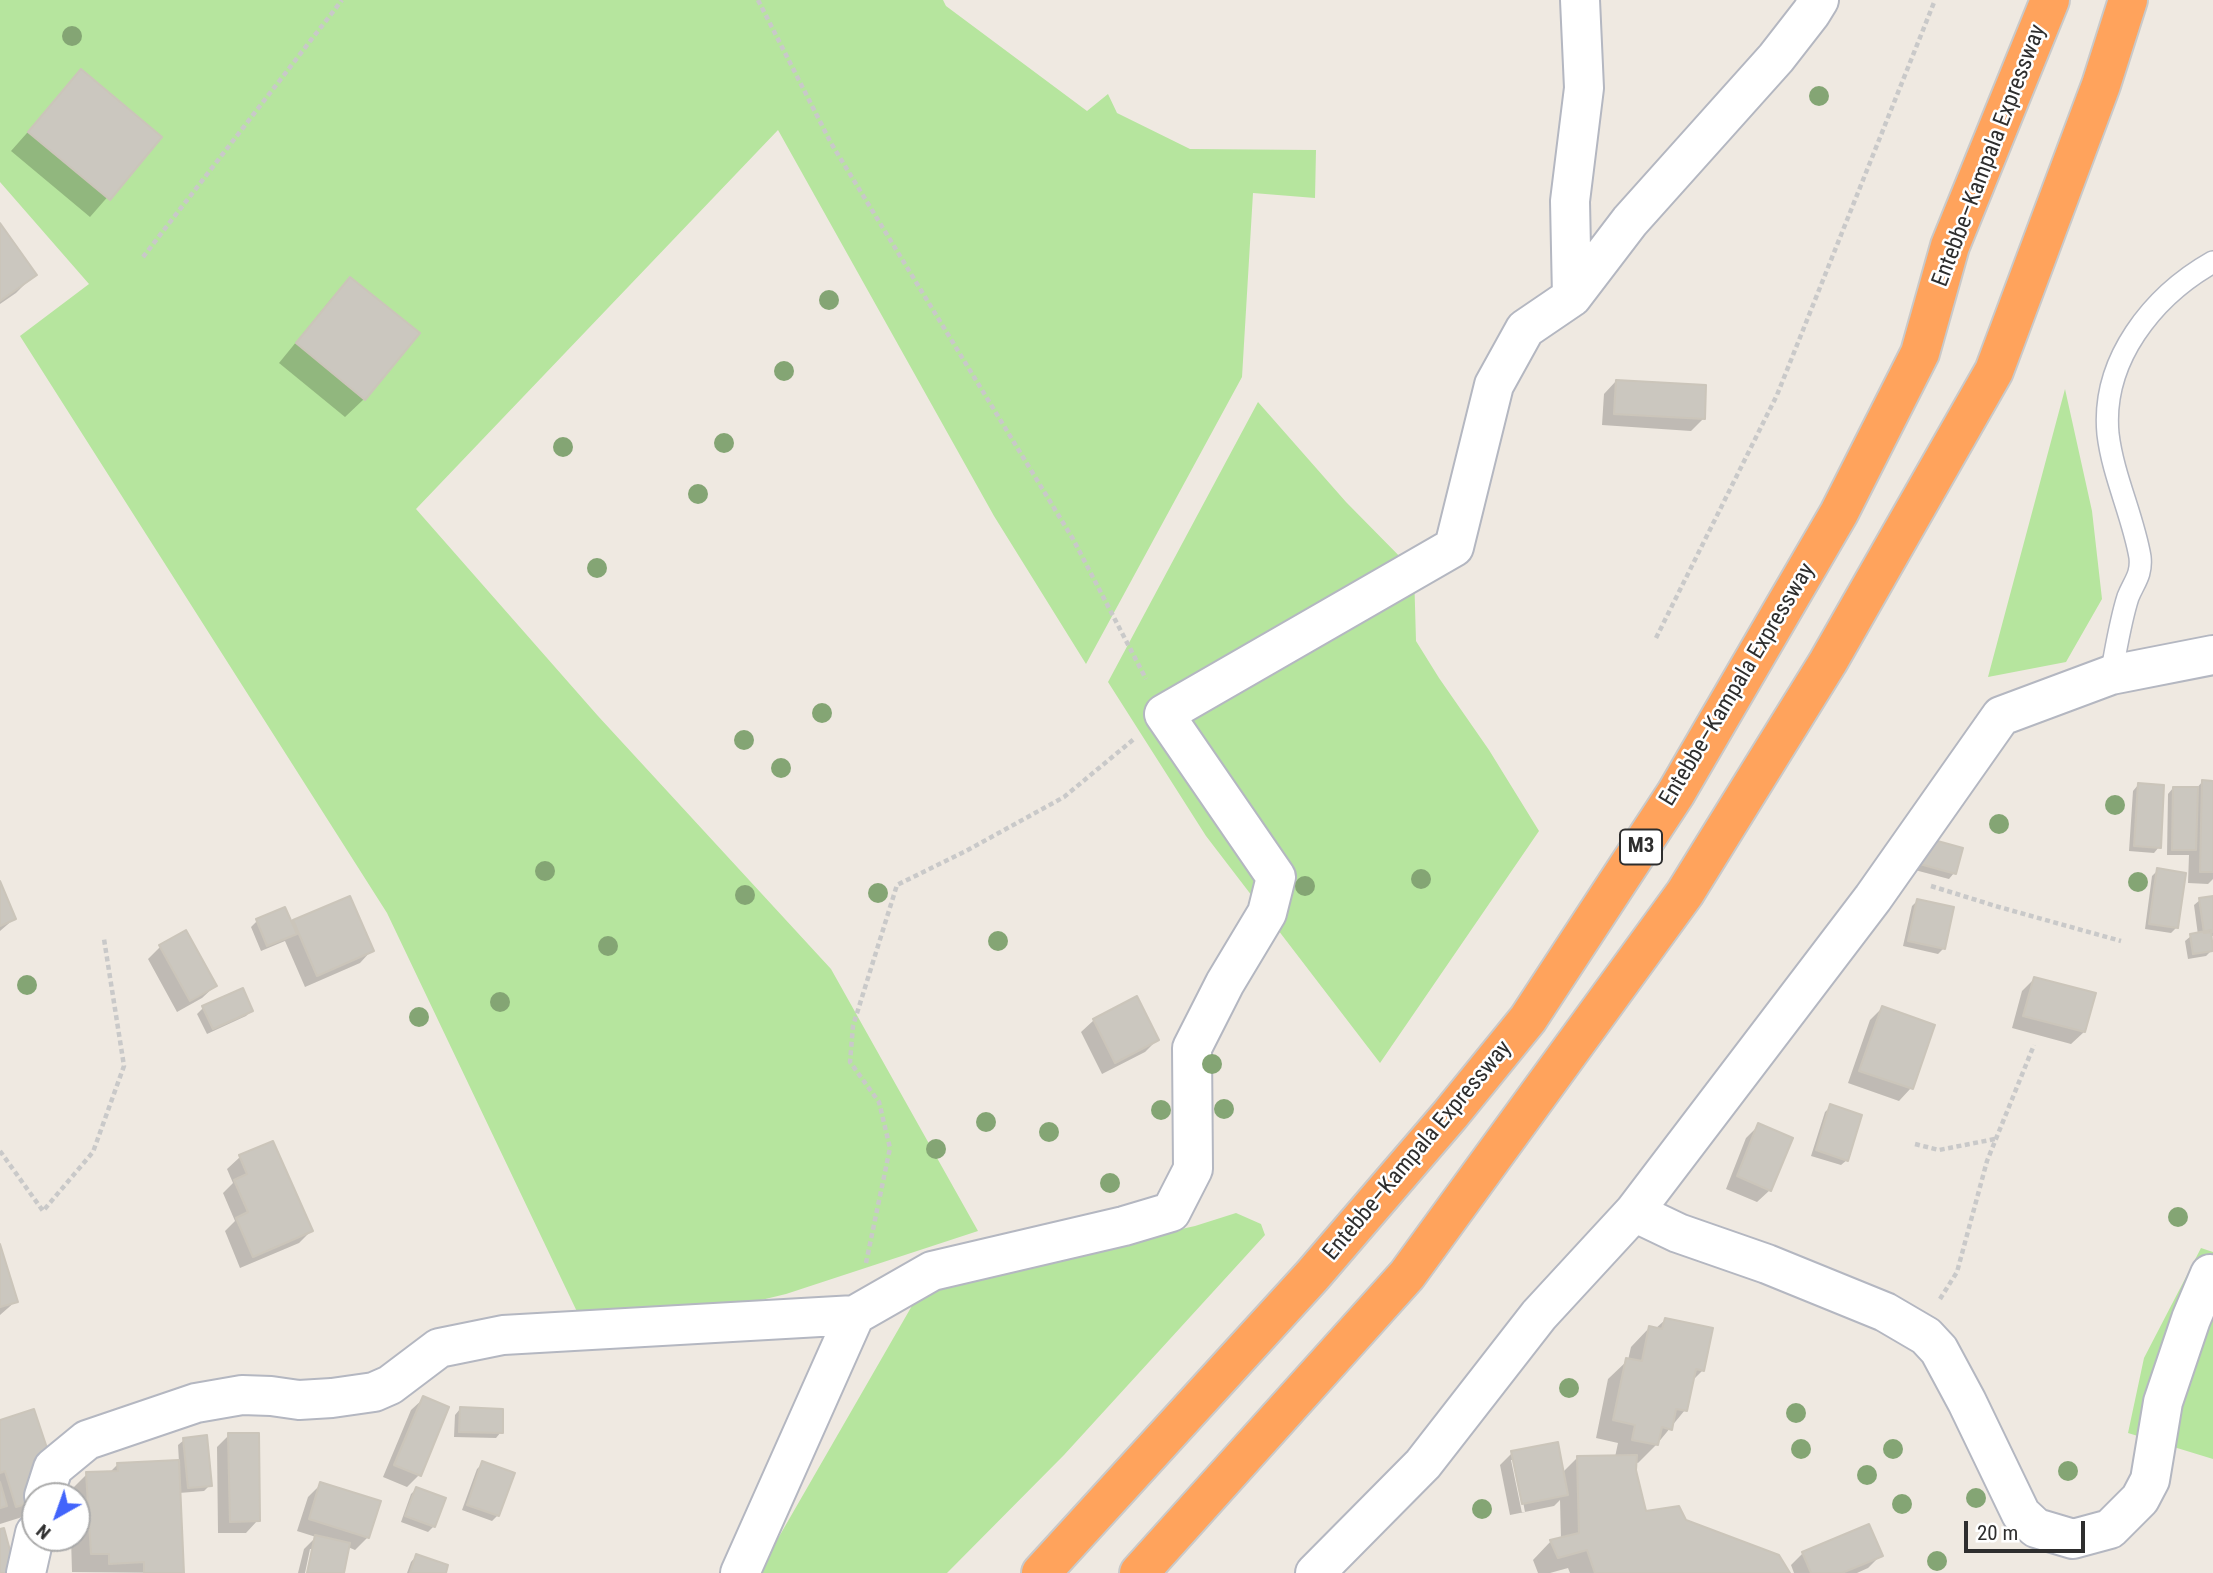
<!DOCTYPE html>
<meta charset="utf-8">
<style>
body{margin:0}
#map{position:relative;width:2213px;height:1573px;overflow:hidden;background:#efe9e1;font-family:"Roboto Condensed",sans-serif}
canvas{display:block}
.north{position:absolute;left:21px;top:1482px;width:70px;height:70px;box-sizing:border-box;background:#fff;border:2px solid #ababab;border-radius:50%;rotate:220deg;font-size:19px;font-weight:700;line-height:28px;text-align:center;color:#2e2e2e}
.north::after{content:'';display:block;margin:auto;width:24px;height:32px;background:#4264fb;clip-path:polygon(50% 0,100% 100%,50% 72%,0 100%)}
.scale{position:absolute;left:1964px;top:1521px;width:121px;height:32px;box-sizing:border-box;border:4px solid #2e2e2e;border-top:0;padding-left:9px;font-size:21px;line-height:24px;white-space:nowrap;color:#2e2e2e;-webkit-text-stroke:5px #fff;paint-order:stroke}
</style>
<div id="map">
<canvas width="2213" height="1573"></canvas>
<div class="north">N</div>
<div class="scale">20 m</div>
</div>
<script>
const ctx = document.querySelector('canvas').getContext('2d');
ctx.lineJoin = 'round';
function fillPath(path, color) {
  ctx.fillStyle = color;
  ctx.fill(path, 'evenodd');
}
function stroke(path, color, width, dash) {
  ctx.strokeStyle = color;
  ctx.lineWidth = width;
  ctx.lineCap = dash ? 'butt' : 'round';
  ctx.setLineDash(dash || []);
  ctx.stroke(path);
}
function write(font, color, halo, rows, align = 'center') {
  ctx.font = font + ' "Roboto Condensed",sans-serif';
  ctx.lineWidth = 5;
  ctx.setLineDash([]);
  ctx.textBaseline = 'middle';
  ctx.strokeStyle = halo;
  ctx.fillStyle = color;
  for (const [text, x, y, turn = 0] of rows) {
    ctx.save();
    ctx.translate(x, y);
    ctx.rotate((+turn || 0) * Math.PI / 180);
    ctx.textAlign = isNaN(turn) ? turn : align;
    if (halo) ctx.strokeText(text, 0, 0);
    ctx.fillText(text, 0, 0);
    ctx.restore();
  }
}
fillPath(new Path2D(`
 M 0,0 L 943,0 L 946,6 L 1087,111 L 1108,94 L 1117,113 L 1190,149 L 1316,150 L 1315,198 L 1253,193 L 1242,377 L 1086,664 L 994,516 L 778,130 L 416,509 L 598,716 L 831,969 L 978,1231 L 786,1294 L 591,1341 L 387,913 L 20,336 L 89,284 L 0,182 Z
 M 2065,389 L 2092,511 L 2102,599 L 2066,662 L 1988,677 Z
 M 1258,402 L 1346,502 L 1414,571 L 1416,641 L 1439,678 L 1489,750 L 1539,831 L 1380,1063 L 1206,836 L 1108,682 Z
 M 1236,1213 L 1261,1224 L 1265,1235 L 1064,1455 L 947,1573 L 762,1573 L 765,1561 L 932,1271 L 1079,1252 L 1195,1226 Z
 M 2201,1248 L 2213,1252 L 2213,1459 L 2128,1433 L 2144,1358 Z`), '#b6e59e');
fillPath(new Path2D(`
 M 81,72 L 160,137 L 90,217 L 11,151 Z
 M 0,226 L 35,274 L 16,293 L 0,304 Z
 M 350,279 L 364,399 L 345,417 L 279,363 L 332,298 Z
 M 1616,381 L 1703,419 L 1691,431 L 1602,425 L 1604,394 Z
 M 2202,782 L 2213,782 L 2213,879 L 2208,884 L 2188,883 L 2189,855 L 2167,855 L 2168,794 L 2173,788 L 2196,789 Z
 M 2138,785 L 2159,847 L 2154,853 L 2129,851 L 2133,791 Z
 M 1917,845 L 1954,873 L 1949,879 L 1911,869 Z
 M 2158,870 L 2177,927 L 2171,933 L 2145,929 L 2152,876 Z
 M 0,885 L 14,919 L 0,931 Z
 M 2213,898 L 2213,936 L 2210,936 L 2212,950 L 2206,956 L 2188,959 L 2185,941 L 2191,936 L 2198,935 L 2194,905 L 2200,900 Z
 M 1917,901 L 1944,948 L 1938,954 L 1903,946 L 1912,906 Z
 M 285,909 L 291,925 L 294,922 L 372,950 L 360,963 L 305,987 L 285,941 L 261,951 L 251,927 L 257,921 Z
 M 160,947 L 215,986 L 202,998 L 177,1012 L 148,959 Z
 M 2034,979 L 2084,1032 L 2071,1044 L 2012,1028 L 2022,991 Z
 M 203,1008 L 251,1011 L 246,1016 L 207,1034 L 197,1014 Z
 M 1882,1008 L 1933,1026 L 1911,1088 L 1899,1101 L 1848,1083 L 1870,1020 Z
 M 1094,1020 L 1157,1040 L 1145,1052 L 1102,1074 L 1081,1032 Z
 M 1831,1106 L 1847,1160 L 1841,1165 L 1811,1156 L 1825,1112 Z
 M 1759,1125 L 1770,1190 L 1757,1202 L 1726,1189 L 1746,1138 Z
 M 240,1157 L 311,1231 L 299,1243 L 240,1268 L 225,1231 L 235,1221 L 223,1193 L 233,1183 L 227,1169 Z
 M 0,1250 L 16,1301 L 0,1315 Z
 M 1665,1320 L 1703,1370 L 1691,1382 L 1685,1410 L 1657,1444 L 1638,1463 L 1635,1462 L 1634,1470 L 1644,1513 L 1684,1522 L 1788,1573 L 1570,1573 L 1568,1568 L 1550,1573 L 1538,1573 L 1533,1560 L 1551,1541 L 1561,1539 L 1560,1500 L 1554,1506 L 1510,1515 L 1500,1465 L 1512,1453 L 1562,1473 L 1578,1457 L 1615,1457 L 1618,1443 L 1596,1438 L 1608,1379 L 1628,1360 L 1631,1347 L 1649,1328 L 1655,1329 ZM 1511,1460 L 1515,1460 L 1525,1512 L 1522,1513 Z
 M 424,1398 L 419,1475 L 407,1487 L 383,1477 L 411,1410 Z
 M 460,1409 L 501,1432 L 496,1438 L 454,1437 L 455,1415 Z
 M 0,1422 L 35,1496 L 35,1513 L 0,1524 Z
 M 229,1435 L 258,1520 L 246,1533 L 218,1533 L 217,1447 Z
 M 184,1440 L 210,1485 L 204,1491 L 179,1493 L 183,1573 L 72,1572 L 71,1538 L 77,1538 L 77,1496 L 69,1496 L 68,1493 L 87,1474 L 109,1473 L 118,1464 L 179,1462 L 178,1445 Z
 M 483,1463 L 498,1515 L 492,1521 L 462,1510 L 477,1469 Z
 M 321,1484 L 368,1537 L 355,1550 L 348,1547 L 342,1573 L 309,1573 L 314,1549 L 310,1549 L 305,1573 L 298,1573 L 304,1549 L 316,1537 L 297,1531 L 308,1497 Z
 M 416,1489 L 434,1526 L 428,1532 L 401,1522 L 411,1494 Z
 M 1803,1553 L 1880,1556 L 1868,1568 L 1857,1573 L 1794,1573 L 1791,1565 Z
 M 416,1556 L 444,1573 L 407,1573 L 411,1562 Z`), '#0003');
const building = new Path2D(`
 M 81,69 L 162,137 L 110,200 L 28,132 Z
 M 0,223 L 37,275 L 0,301 Z
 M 350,277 L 420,333 L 365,400 L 296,343 Z
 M 1616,380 L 1706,385 L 1705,419 L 1614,414 Z
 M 2202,780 L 2213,781 L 2213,872 L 2200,872 Z
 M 2138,783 L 2164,785 L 2161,848 L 2134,846 Z
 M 2173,787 L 2198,787 L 2196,850 L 2172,850 Z
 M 1923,837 L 1963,848 L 1956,874 L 1916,863 Z
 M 2157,868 L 2186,873 L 2178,928 L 2149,924 Z
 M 0,881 L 16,919 L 0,926 Z
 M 350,896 L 374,951 L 317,976 L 293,920 Z
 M 2213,896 L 2213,932 L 2204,933 L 2199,898 Z
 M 1917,899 L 1954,907 L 1945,949 L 1908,941 Z
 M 285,907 L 297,934 L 267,946 L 256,919 Z
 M 186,930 L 217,986 L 190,1001 L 159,945 Z
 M 2211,930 L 2213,951 L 2193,954 L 2190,934 Z
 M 2034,977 L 2096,993 L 2085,1032 L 2023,1016 Z
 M 243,988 L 253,1011 L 213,1029 L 202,1006 Z
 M 1137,996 L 1159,1040 L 1115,1063 L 1093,1019 Z
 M 1882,1006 L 1935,1025 L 1913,1089 L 1859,1071 Z
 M 1830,1104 L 1862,1115 L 1848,1161 L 1816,1150 Z
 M 1758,1123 L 1793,1138 L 1771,1191 L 1737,1176 Z
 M 273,1141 L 313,1231 L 253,1257 L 236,1218 L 248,1212 L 234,1180 L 247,1174 L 239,1155 Z
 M 0,1244 L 18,1302 L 0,1307 Z
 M 1665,1318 L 1713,1328 L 1704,1371 L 1696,1369 L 1687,1411 L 1676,1409 L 1672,1430 L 1662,1427 L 1658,1445 L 1632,1440 L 1635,1425 L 1613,1420 L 1626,1358 L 1642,1361 L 1649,1326 L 1662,1329 Z
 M 423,1396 L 449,1407 L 421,1476 L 394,1465 Z
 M 460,1407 L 503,1409 L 503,1433 L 459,1432 Z
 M 34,1409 L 62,1493 L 16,1507 L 5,1471 L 0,1473 L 0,1420 Z
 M 228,1433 L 259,1433 L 260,1521 L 230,1522 Z
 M 207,1435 L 212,1486 L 188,1488 L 183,1438 Z
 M 1558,1442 L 1568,1495 L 1522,1504 L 1511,1451 Z
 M 1637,1455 L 1636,1470 L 1646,1511 L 1679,1506 L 1686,1520 L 1779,1555 L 1790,1573 L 1595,1573 L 1587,1550 L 1558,1558 L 1550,1540 L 1579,1533 L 1577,1456 Z
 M 179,1460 L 184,1573 L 144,1573 L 144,1562 L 109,1564 L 109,1554 L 91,1554 L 86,1472 L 118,1471 L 117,1463 Z
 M 482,1461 L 515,1473 L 499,1516 L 467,1505 Z
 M 0,1482 L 7,1506 L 0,1508 Z
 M 320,1482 L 381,1501 L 369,1538 L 309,1519 Z
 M 416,1487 L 446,1498 L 435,1527 L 405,1516 Z
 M 1869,1524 L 1883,1556 L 1842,1573 L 1811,1573 L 1802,1552 Z
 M 4,1528 L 16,1573 L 0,1573 L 0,1529 Z
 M 315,1535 L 350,1543 L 344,1573 L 307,1573 Z
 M 416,1554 L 448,1565 L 446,1573 L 410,1573 Z`);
fillPath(building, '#cbc7bf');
stroke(building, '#cbc5ba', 2);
const service = new Path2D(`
 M 2111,675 C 2116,650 2120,622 2128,597 C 2134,582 2142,575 2140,557 C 2133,516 2113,476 2108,434 C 2101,360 2153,296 2213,262`);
const minor = new Path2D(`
 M 1572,297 L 1570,201 L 1584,88 L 1580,0
 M 1634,1212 L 1678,1233 L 1767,1264 L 1885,1312 L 1926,1336 L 1939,1350 L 1967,1402 L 2021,1514 L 2036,1528 L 2073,1539 L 2110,1529 L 2140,1499 L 2150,1480 L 2163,1402 L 2191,1319 L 2210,1274
 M 44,1496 L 53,1468 L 87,1440 L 196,1403 L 242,1395 L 271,1396 L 299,1400 L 332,1398 L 374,1392 L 390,1385 L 439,1348 L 503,1335 L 855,1315 L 932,1271 L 1124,1226 L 1171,1212 L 1193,1169 L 1192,1048 L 1225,983 L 1267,913 L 1276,877 L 1164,714 L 1454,547 L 1494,385 L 1525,329 L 1572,297 L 1630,221 L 1776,58 L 1811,13 L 1819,0
 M 26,1573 L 35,1533
 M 740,1573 L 855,1315
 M 1315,1573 L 1423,1464 L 1539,1315 L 1634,1212 L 1873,898 L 2001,716 L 2111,675 L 2213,655`);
const motorway = new Path2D(`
 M 1041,1573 L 1312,1276 L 1450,1115 L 1528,1019 L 1676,793 L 1839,513 L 1920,353 L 1950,246 L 2050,0
 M 1139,1573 L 1407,1275 L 1685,893 L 1828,662 L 1994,371 L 2101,85 L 2128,0`);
stroke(service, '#b4b7c1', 24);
stroke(minor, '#b4b7c1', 42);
stroke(motorway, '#c9c9c9', 42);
stroke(new Path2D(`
 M 758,0 L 831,143 L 1073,539 L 1146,679
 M 143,257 L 342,0
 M 1656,638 L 1777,395 L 1935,0
 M 1931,886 L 1999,907 L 2121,941
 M 1915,1144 L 1939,1150 L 1995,1139
 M 0,1151 L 43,1211 L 93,1152 L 124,1066 L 104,939
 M 866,1263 L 890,1148 L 879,1102 L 850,1062 L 853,1026 L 897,885 L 966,851 L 1064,797 L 1134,739
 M 1940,1299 L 1957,1272 L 1987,1161 L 2034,1045`), '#c9c9c9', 4.5, [5, 3.5]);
stroke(service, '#fff', 21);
stroke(minor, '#fff', 38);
stroke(motorway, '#ffa35c', 38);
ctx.fillStyle = '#84a574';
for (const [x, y] of [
 [72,36],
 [1819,96],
 [829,300],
 [784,371],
 [724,443],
 [563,447],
 [698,494],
 [597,568],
 [822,713],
 [744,740],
 [781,768],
 [2115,805],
 [1999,824],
 [545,871],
 [1421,879],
 [2138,882],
 [1305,886],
 [878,893],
 [745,895],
 [998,941],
 [608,946],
 [27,985],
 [500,1002],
 [419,1017],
 [1212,1064],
 [1224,1109],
 [1161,1110],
 [986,1122],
 [1049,1132],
 [936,1149],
 [1110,1183],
 [2178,1217],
 [1569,1388],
 [1796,1413],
 [1801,1449],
 [1893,1449],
 [2068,1471],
 [1867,1475],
 [1976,1498],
 [1902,1504],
 [1482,1509],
 [1937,1561]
]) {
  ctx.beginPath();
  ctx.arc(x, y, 10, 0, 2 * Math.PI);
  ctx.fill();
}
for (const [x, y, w] of [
 [1641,847,42]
]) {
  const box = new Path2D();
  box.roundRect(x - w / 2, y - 17.5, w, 35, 5);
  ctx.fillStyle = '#fff';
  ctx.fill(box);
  stroke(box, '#2e2e2e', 2);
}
write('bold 21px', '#2e2e2e', null, [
 ["M3",1641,847]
]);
write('23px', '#2e2e2e', '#fff', [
 ["Entebbe–Kampala Expressway",1990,156,-69],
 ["Entebbe–Kampala Expressway",1738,685,-59],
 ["Entebbe–Kampala Expressway",1418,1151,-50]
]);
</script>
